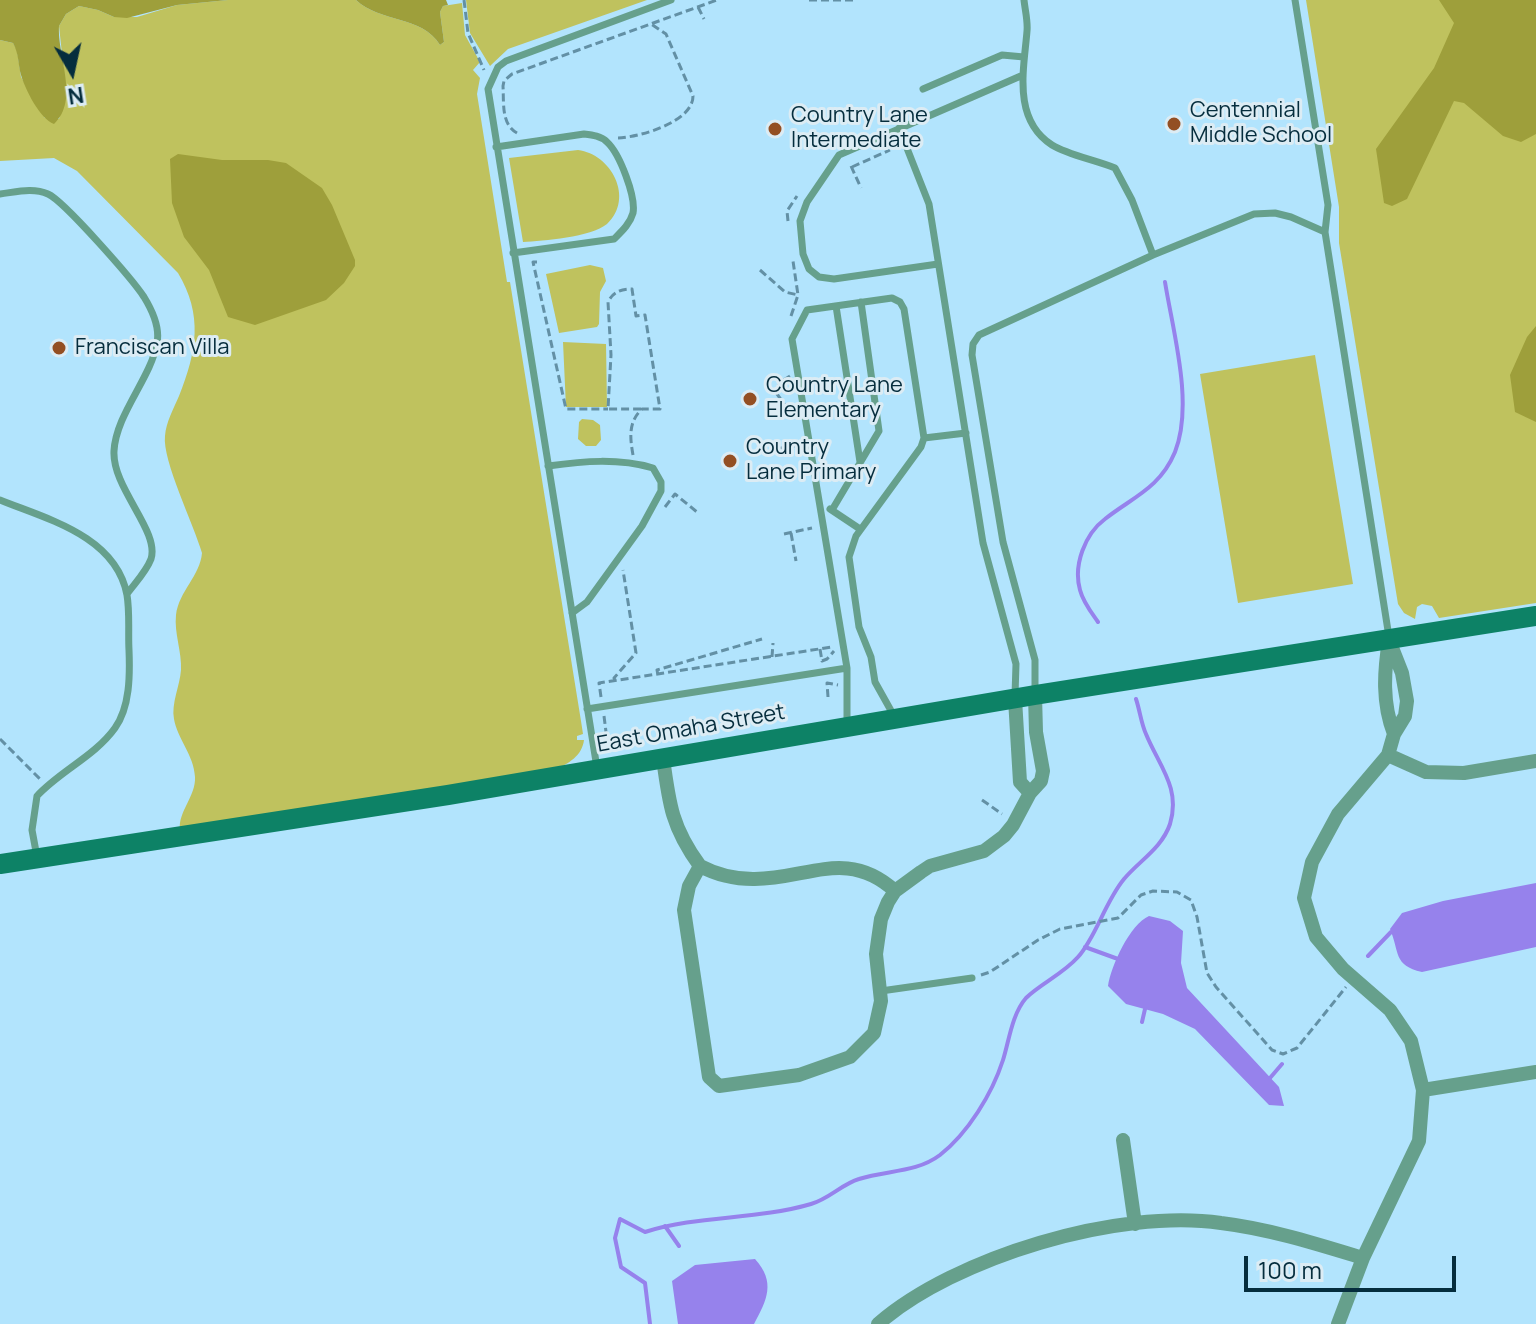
<!DOCTYPE html>
<style>
body{margin:0}
#map{position:relative;width:1536px;height:1324px;overflow:hidden;background:#b2e4fd;font-family:Manrope,sans-serif}
canvas{display:block}
.north{position:absolute;left:32px;top:32px;width:80px;height:80px;-webkit-text-stroke:6px #dcecf4;paint-order:stroke;rotate:171deg;font-size:22px;font-weight:700;line-height:32px;text-align:center;color:#052d3d}
.north::after{content:'';display:block;margin:auto;width:28px;height:36px;background:#052d3d;clip-path:polygon(50% 0,100% 100%,50% 72%,0 100%)}
.scale{position:absolute;left:1244px;top:1256px;width:212px;height:36px;box-sizing:border-box;border:4px solid #052d3d;border-top:0;padding-left:10px;font-size:24px;line-height:28px;white-space:nowrap;color:#052d3d;-webkit-text-stroke:6px #dcecf4;paint-order:stroke}
</style>
<div id="map">
<canvas width="1536" height="1324"></canvas>
<div class="north">N</div>
<div class="scale">100 m</div>
</div>
<script>
const ctx = document.querySelector('canvas').getContext('2d');
ctx.lineJoin = 'round';
function fillPath(path, color) {
  ctx.fillStyle = color;
  ctx.fill(path, 'evenodd');
}
function stroke(path, color, width, dash) {
  ctx.strokeStyle = color;
  ctx.lineWidth = width;
  ctx.lineCap = dash ? 'butt' : 'round';
  ctx.setLineDash(dash || []);
  ctx.stroke(path);
}
function write(font, color, halo, rows, align = 'center') {
  ctx.font = font + ' Manrope,sans-serif';
  ctx.lineWidth = 6;
  ctx.setLineDash([]);
  ctx.textBaseline = 'middle';
  ctx.strokeStyle = halo;
  ctx.fillStyle = color;
  for (const [text, x, y, turn = 0] of rows) {
    ctx.save();
    ctx.translate(x, y);
    ctx.rotate((+turn || 0) * Math.PI / 180);
    ctx.textAlign = isNaN(turn) ? turn : align;
    if (halo) ctx.strokeText(text, 0, 0);
    ctx.fillText(text, 0, 0);
    ctx.restore();
  }
}
fillPath(new Path2D(`
 M 228,0 L 356,0 C 380,23 422,15 440,45 L 444,42 L 440,12 L 443,6 L 462,3 L 465,35 L 480,62 L 473,70 L 480,78 L 477,94 L 507,282 L 510,282 L 581,721 L 583,734 L 577,736 L 577,740 L 584,740 C 582,756 569,763 555,770 L 180,829 C 178,812 196,796 195,777 C 194,755 177,738 174,719 C 171,704 180,685 181,670 C 182,652 174,633 176,615 C 179,591 200,576 202,553 C 194,525 162,460 165,436 C 166,422 174,408 179,396 C 197,351 203,315 178,273 L 77,171 L 54,158 L 0,161 L 0,40 L 13,43 L 17,50 L 21,77 L 45,118 L 59,119 L 66,91 L 59,26 L 66,14 L 79,6 L 98,10 L 114,17 L 137,17 L 177,5 Z
 M 466,0 L 647,0 L 508,49 L 490,66 L 470,33 Z
 M 1306,0 L 1536,0 L 1536,603 L 1439,618 L 1432,606 L 1422,604 L 1417,607 L 1415,619 L 1404,613 L 1398,604 L 1339,243 L 1339,207 Z
 M 578,150 C 611,154 635,198 607,224 C 591,237 543,241 523,242 L 509,158 Z
 M 590,265 L 603,268 L 606,281 L 600,292 L 599,324 L 597,327 L 559,333 L 546,274 Z
 M 563,342 L 606,344 L 607,407 L 566,407 Z
 M 1315,355 L 1353,584 L 1238,603 L 1200,374 Z
 M 582,419 L 593,420 L 600,425 L 601,440 L 596,446 L 586,446 L 578,439 L 579,422 Z`), '#bfc25e');
fillPath(new Path2D(`
 M 0,0 L 228,0 L 177,5 L 127,18 L 114,17 L 98,10 L 79,6 L 66,14 L 59,26 C 57,56 80,100 54,124 C 40,119 25,89 21,75 C 18,64 19,54 13,43 L 0,40 Z
 M 356,0 L 446,0 L 448,5 L 443,6 L 440,12 L 444,42 L 440,45 C 422,15 380,23 356,0 Z
 M 1439,0 L 1536,0 L 1536,134 L 1521,142 L 1503,136 L 1464,103 L 1454,101 L 1407,199 L 1392,206 L 1384,203 L 1376,149 L 1434,68 L 1454,23 Z
 M 178,154 L 222,160 L 268,160 L 286,163 L 322,188 L 332,205 L 355,260 L 355,266 L 344,283 L 326,300 L 255,325 L 228,317 L 209,270 L 184,237 L 172,203 L 170,159 Z
 M 1536,326 L 1536,422 L 1515,412 L 1510,375 L 1527,337 Z`), '#9e9f3b');
fillPath(new Path2D(`
 M 1536,883 L 1536,947 L 1422,972 C 1393,965 1400,953 1390,929 L 1402,913 L 1443,901 Z
 M 1149,916 L 1170,921 L 1183,931 L 1181,963 L 1187,988 L 1279,1087 L 1284,1106 L 1269,1105 L 1195,1029 L 1163,1014 L 1126,1004 L 1108,986 C 1111,966 1130,924 1149,916 Z
 M 755,1259 C 776,1282 767,1300 754,1324 L 678,1324 L 672,1281 L 695,1265 Z`), '#9682ec');
stroke(new Path2D(`
 M 1098,622 C 1091,612 1083,602 1080,590 C 1073,565 1085,534 1105,519 C 1133,497 1160,488 1175,452 C 1194,404 1173,332 1165,282
 M 1085,947 L 1118,959
 M 1368,956 L 1391,932
 M 1142,1022 L 1145,1009
 M 1270,1078 L 1282,1064
 M 665,1226 L 679,1246
 M 650,1324 L 645,1283 L 621,1267 L 615,1238 L 620,1219 L 645,1232 C 698,1215 757,1220 811,1204 C 829,1199 842,1184 859,1179 C 887,1170 916,1173 940,1155 C 968,1133 992,1094 1003,1060 C 1009,1041 1012,1014 1026,998 C 1040,984 1063,974 1078,957 C 1096,937 1105,902 1124,879 C 1139,861 1162,848 1170,824 C 1181,788 1159,766 1146,734 C 1141,723 1140,711 1136,699`), '#9682ec', 4);
stroke(new Path2D(`
 M 464,0 L 468,33 L 484,70
 M 809,0 L 854,0
 M 698,7 L 704,19
 M 517,133 C 501,124 504,103 503,86 L 504,81 L 512,74 L 717,0
 M 618,138 C 640,137 693,122 693,96 L 666,34 L 651,24
 M 851,166 L 861,188
 M 852,167 L 890,150
 M 788,221 L 787,211 L 797,196
 M 537,262 L 533,262 L 566,409 L 608,409
 M 760,270 L 785,292 L 798,295
 M 791,316 L 798,295 L 793,261
 M 790,376 L 779,383 L 777,394 L 785,405 L 794,407
 M 775,449 L 799,445
 M 633,455 C 630,438 628,422 642,409 L 660,409 L 645,315 L 636,316 L 632,289 C 621,289 613,292 608,302 L 611,355 L 608,409 L 642,409
 M 665,507 L 675,494 L 697,512
 M 791,533 L 796,561
 M 784,534 L 812,528
 M 820,649 L 822,661 L 827,659 L 834,651
 M 772,657 L 773,643
 M 658,675 L 657,670 L 762,639
 M 615,681 L 614,678 L 636,653 L 623,570
 M 601,697 L 599,683 L 832,647
 M 828,697 L 827,683 L 838,685
 M 604,716 L 606,732
 M 0,739 L 40,779
 M 982,800 L 1002,814
 M 981,975 L 990,972 L 1038,940 L 1060,929 L 1118,918 L 1141,895 L 1153,891 L 1177,892 L 1191,900 L 1197,917 L 1207,973 L 1216,987 L 1272,1050 L 1283,1054 L 1297,1048 L 1346,987`), '#6390a5', 3, [8, 4]);
stroke(new Path2D(`
 M 1024,0 C 1025,10 1028,21 1027,31 C 1024,69 1012,119 1052,145 C 1068,155 1096,160 1115,168 L 1132,200 L 1153,255
 M 1295,0 L 1328,205 L 1325,232 L 1389,637
 M 923,89 L 1002,55 L 1024,57
 M 899,128 L 929,204 L 983,543 L 1016,664 L 1015,695
 M 496,147 L 584,134 C 593,135 601,136 607,142 C 620,154 636,197 633,213 C 630,224 621,232 614,239 L 513,253
 M 0,194 C 16,192 33,187 48,194 C 64,201 133,280 144,297 C 152,310 160,328 157,343 C 151,378 116,414 114,451 C 112,488 160,531 151,559 C 146,572 135,583 127,594
 M 938,264 L 834,279 L 819,277 L 809,269 L 803,254 L 800,221 L 807,202 L 839,155 L 1023,75
 M 836,306 L 860,462
 M 924,438 L 966,433
 M 548,466 C 584,461 618,458 653,468 L 661,482 L 661,491 L 642,526 L 587,602 L 572,613
 M 0,500 C 47,519 116,536 127,595 C 130,613 128,633 129,650 C 130,675 130,707 115,728 C 95,756 60,771 37,796 L 32,830 L 37,857
 M 830,509 L 860,529
 M 832,510 L 879,431 L 861,302
 M 1035,693 L 1035,660 L 1003,542 L 972,355 L 973,344 L 979,335 L 1153,255 L 1254,214 L 1275,213 L 1291,217 L 1325,232
 M 587,709 L 847,668
 M 847,726 L 847,668 L 792,339 L 807,310 L 892,298 L 900,302 L 904,309 L 924,438 L 921,447 L 856,536 L 849,557 L 859,627 L 871,657 L 875,682 L 894,716
 M 597,768 L 488,89 L 498,67 L 506,61 L 671,0
 M 881,991 L 972,978`), '#66a08c', 7);
stroke(new Path2D(`
 M 1389,640 C 1384,672 1382,703 1394,734
 M 1015,699 L 1020,782 L 1030,793
 M 1388,755 L 1426,772 L 1464,773 L 1536,761
 M 663,758 C 669,804 672,828 700,866 L 689,886 L 684,910 L 709,1077 L 719,1086 L 799,1075 L 850,1057 L 874,1033 L 881,1001 L 876,954 L 881,919 L 888,902 L 895,891 L 921,872 L 930,866 L 984,851 L 1004,836 L 1013,825 L 1030,793 L 1041,781 L 1043,771 L 1036,732 L 1035,695
 M 700,866 C 717,875 733,879 753,879 C 806,880 847,847 895,891
 M 1423,1090 L 1536,1072
 M 1123,1140 L 1135,1224
 M 878,1324 C 955,1257 1119,1208 1221,1223 C 1270,1229 1317,1244 1363,1258
 M 1338,1324 L 1363,1258 L 1419,1141 L 1423,1090 L 1411,1041 L 1390,1010 L 1343,969 L 1316,937 L 1304,898 L 1312,862 L 1338,814 L 1388,755 L 1394,734 L 1405,716 L 1407,701 L 1402,673 L 1389,640`), '#66a08c', 14);
stroke(new Path2D(`
 M 0,864 L 448,795 L 1035,695 L 1536,616`), '#0d8266', 20);
for (const [x, y, r, color] of [
 [1174,124,8,"#934f23"],
 [775,129,8,"#934f23"],
 [59,348,8,"#934f23"],
 [750,399,8,"#934f23"],
 [730,461,8,"#934f23"]
]) {
  const dot = new Path2D();
  dot.arc(x, y, r, 0, 2 * Math.PI);
  ctx.fillStyle = color;
  ctx.fill(dot);
  stroke(dot, '#dcecf4', 3);
}
write('22px', '#052d3d', '#dcecf4', [
 ["Centennial",1190,111],
 ["Middle School",1190,136],
 ["Country Lane",791,116],
 ["Intermediate",791,141],
 ["Franciscan Villa",75,348],
 ["Country Lane",766,386],
 ["Elementary",766,411],
 ["Country",746,448],
 ["Lane Primary",746,473]
], 'left');
write('22px', '#052d3d', '#dcecf4', [
 ["East Omaha Street",691,729,-10]
]);
</script>
